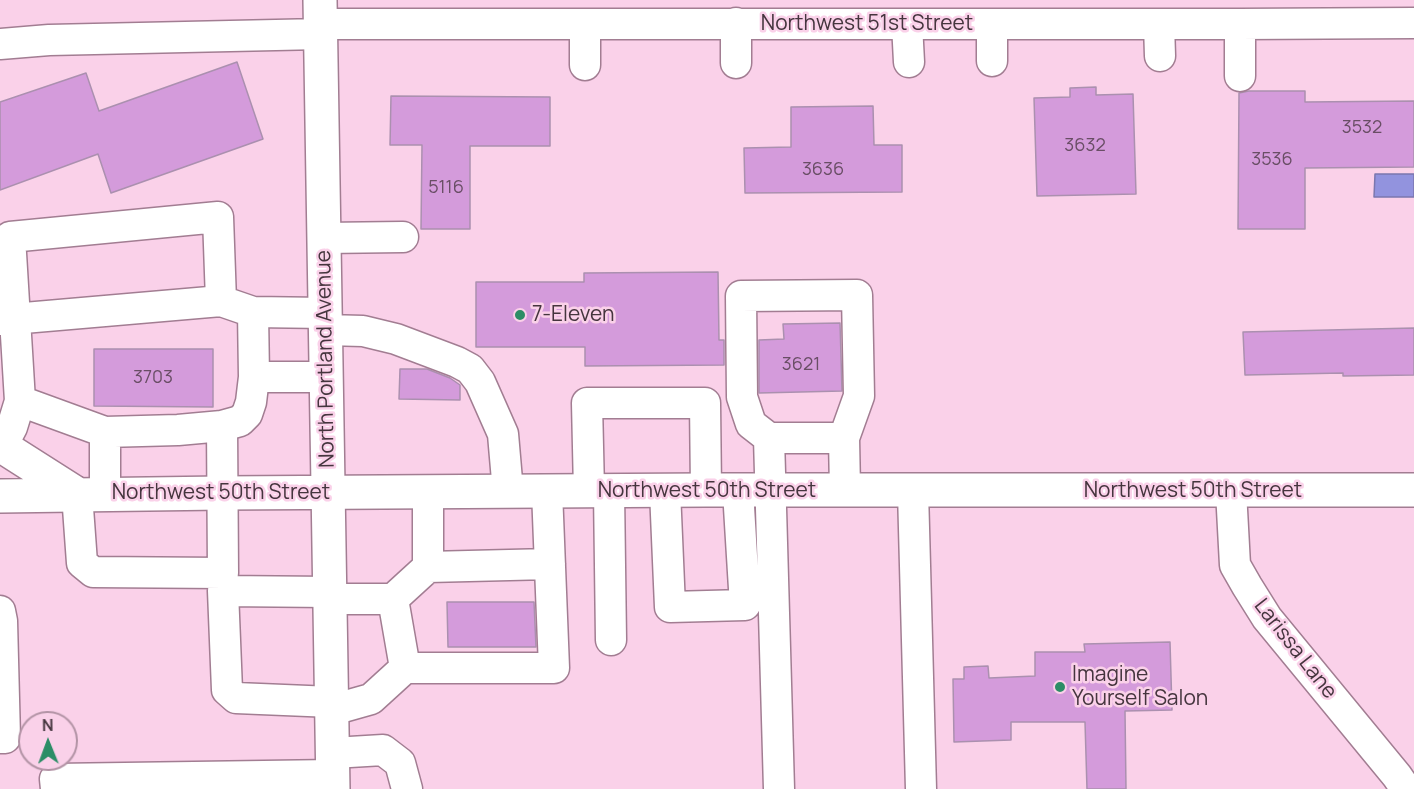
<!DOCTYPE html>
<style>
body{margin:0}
#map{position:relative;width:1414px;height:789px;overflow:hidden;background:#fad1e9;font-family:Manrope,sans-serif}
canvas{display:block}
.north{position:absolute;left:18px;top:711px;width:60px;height:60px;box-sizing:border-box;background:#fad1e9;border:2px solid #b293a5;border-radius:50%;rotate:359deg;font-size:16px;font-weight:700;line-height:24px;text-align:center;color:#45353e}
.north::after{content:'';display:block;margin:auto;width:21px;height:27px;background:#2c8d66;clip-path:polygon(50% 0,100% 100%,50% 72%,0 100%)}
</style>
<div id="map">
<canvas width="1414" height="789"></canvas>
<div class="north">N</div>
</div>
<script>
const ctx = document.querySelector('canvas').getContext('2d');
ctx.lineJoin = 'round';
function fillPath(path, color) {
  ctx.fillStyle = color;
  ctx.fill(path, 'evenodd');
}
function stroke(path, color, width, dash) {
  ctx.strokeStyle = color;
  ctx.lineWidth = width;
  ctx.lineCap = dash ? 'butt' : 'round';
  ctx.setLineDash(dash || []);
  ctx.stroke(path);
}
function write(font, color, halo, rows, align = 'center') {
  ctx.font = font + ' Manrope,sans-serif';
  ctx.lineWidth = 5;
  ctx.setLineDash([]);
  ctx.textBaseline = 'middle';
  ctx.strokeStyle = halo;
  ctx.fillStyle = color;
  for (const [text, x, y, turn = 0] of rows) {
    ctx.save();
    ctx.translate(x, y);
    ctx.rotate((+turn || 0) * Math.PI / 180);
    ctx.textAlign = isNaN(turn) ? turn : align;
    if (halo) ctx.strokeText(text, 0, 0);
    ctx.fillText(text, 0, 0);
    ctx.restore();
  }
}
const water = new Path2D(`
 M 1375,174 L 1414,174 L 1414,197 L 1374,197 Z`);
fillPath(water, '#9293de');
stroke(water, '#7b77ae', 1.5);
const building = new Path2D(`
 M 237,62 L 263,139 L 111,193 L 98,154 L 0,190 L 0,102 L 86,73 L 99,111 Z
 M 1096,87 L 1096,95 L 1133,94 L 1136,194 L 1037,196 L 1034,98 L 1070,97 L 1070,88 Z
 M 1249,91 L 1305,91 L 1305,102 L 1414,101 L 1414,167 L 1305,168 L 1305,229 L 1238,229 L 1239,93 Z
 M 391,96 L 550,97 L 550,146 L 470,146 L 470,229 L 421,229 L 422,145 L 390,145 Z
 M 873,106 L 874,145 L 902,145 L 902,192 L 745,193 L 744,148 L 791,147 L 791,107 Z
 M 718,272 L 719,340 L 724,340 L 724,365 L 585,366 L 585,347 L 476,347 L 476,282 L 584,282 L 584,273 Z
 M 840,323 L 842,391 L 759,393 L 759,340 L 784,339 L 783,324 Z
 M 1414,328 L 1414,375 L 1343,376 L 1343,373 L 1245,375 L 1243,332 Z
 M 94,349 L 213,349 L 213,407 L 94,406 Z
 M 400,369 L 427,369 L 450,378 L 460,385 L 460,400 L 399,399 Z
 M 447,602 L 534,602 L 536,647 L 448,647 Z
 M 1170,642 L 1172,710 L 1125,711 L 1126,789 L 1087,789 L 1085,722 L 1011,722 L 1011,740 L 954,742 L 953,679 L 964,679 L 964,667 L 988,666 L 989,678 L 1035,676 L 1035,652 L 1085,652 L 1084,644 Z`);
fillPath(building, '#d49bdb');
stroke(building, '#ab90af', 1.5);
const minor = new Path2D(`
 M 736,23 L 736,63
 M 321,24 L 1240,24 L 1414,23
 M 585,24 L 585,65
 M 907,24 L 909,62
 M 992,24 L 992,61
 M 1159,24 L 1160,56
 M 1240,24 L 1240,76
 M 0,44 L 49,40 L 321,34
 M 324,238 L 403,237
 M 0,320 L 221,301 L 253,312 L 326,313
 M 326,330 L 363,331 L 396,339 L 457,362 L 470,369 L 480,382 L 503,434 L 508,492
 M 254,377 L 327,377
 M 20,401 L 105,432 L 178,430 L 222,426 L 240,421 L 247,414 L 251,402 L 254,377 L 253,312
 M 769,438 L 779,789
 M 844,438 L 769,438 L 751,424 L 742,397 L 741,296 L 857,295 L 859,396 L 844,438 L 845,490
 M 2,446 L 12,427 L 20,401 L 10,237 L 218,217 L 221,301
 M 589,491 L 587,403 L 705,403 L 706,490
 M 609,491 L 611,640
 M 665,491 L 670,607 L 745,605 L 738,491
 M 913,491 L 921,789
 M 1231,491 L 1235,565 L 1247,586 L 1267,618 L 1397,776 L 1406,789
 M 77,494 L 82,563 L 93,572 L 223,573 L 222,426
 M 105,494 L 105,432
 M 428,567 L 550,564
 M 330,592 L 223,591 L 227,690 L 236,698 L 332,702
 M 330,599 L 393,599 L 428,567 L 428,492
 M 393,599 L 405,668
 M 0,611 L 2,621 L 5,738 L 0,738
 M 332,710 L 371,699 L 405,668 L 554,668 L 547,491
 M 333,753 L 383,750 L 400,763 L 407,789
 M 56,789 L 55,779 L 333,775`);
const major = new Path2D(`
 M 320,0 L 333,789
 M 0,445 L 77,494
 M 0,496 L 222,493 L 706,490 L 1414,490`);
stroke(minor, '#a27d92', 33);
stroke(major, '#a27d92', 36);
stroke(minor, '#fff', 30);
stroke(major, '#fff', 33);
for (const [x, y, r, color] of [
 [520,315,6,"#2c8d66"],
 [1060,687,6,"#2c8d66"]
]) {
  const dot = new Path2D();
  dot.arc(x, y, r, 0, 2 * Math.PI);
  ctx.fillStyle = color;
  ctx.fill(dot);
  stroke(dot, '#fad1e9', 2);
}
write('18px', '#694e65', null, [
 ["3532",1362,128],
 ["3632",1085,146],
 ["3536",1272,160],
 ["3636",823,170],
 ["5116",446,188],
 ["3621",801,365],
 ["3703",153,378]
]);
write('21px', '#45353e', '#fad1e9', [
 ["Northwest 51st Street",867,24],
 ["North Portland Avenue",326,359,-91],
 ["Northwest 50th Street",707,491],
 ["Northwest 50th Street",1193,491],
 ["Northwest 50th Street",221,493],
 ["Larissa Lane",1295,649,52]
]);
write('21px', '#45353e', '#fad1e9', [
 ["7-Eleven",532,315],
 ["Imagine",1072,675],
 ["Yourself Salon",1072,699]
], 'left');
</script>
